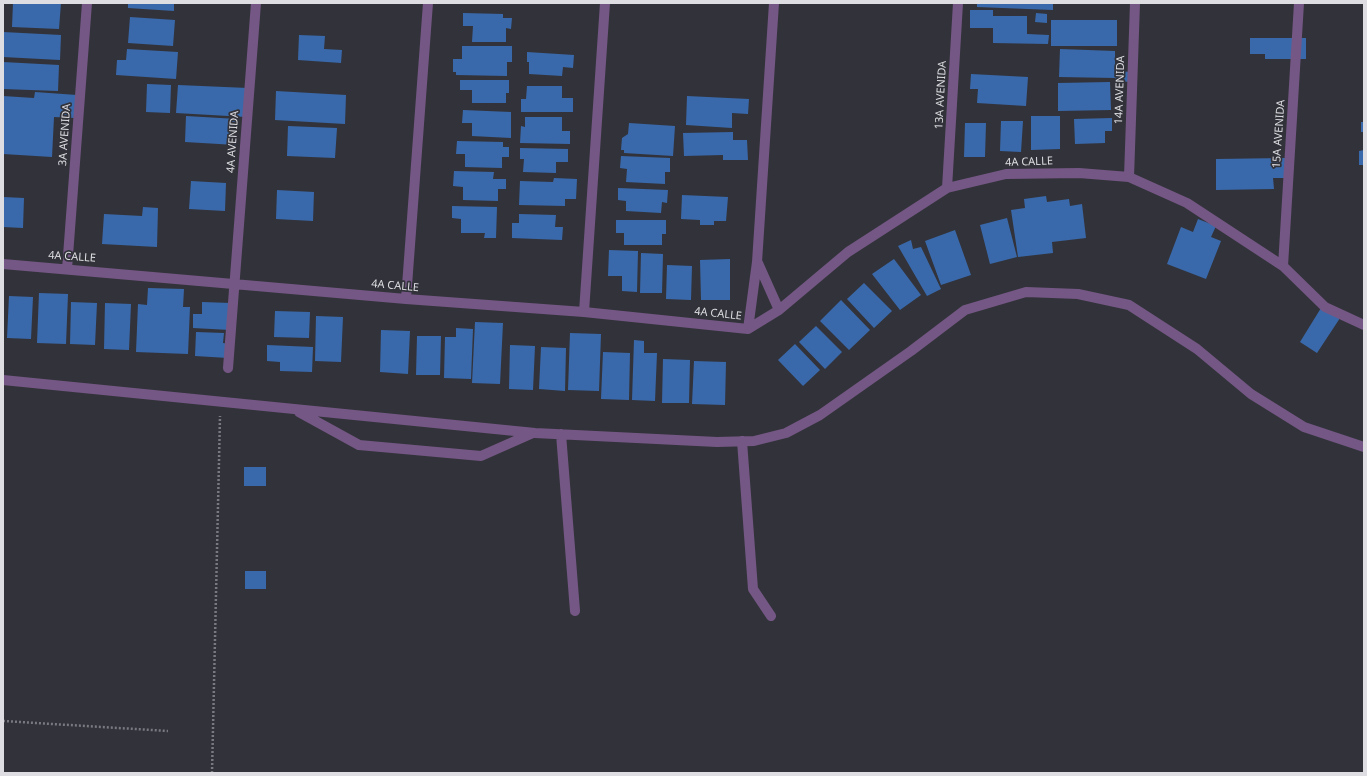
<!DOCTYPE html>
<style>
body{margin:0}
#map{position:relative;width:1367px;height:776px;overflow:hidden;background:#32333a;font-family:"Noto Sans",sans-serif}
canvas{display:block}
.frame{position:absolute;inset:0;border:4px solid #dddde2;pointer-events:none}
</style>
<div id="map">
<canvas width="1367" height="776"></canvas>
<div class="frame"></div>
</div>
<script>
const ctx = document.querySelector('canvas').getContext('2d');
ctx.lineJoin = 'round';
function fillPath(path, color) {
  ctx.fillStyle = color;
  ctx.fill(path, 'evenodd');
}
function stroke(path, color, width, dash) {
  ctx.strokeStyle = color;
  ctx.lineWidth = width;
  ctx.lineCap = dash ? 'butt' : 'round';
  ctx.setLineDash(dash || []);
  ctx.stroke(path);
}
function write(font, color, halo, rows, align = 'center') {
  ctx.font = font + ' "Noto Sans",sans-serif';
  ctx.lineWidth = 3.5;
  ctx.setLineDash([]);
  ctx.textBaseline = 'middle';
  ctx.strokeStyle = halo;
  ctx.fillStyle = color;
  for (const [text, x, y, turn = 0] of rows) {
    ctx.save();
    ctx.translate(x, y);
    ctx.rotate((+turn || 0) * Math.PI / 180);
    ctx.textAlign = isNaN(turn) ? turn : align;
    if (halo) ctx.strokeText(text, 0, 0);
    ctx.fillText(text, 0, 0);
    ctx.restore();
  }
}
fillPath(new Path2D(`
 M 13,3 L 61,3 L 59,29 L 12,27 Z
 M 128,3 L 174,3 L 174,11 L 128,8 Z
 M 977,3 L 1053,3 L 1053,10 L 977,7 Z
 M 970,10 L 993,10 L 993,16 L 1027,16 L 1027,34 L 1049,35 L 1048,44 L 993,43 L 993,28 L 970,28 Z
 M 463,13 L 503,14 L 503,18 L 512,18 L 511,29 L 506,28 L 506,42 L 472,42 L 473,26 L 463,26 Z
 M 1036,13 L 1047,14 L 1047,23 L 1035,22 Z
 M 130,17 L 175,20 L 173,46 L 128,43 Z
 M 1051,20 L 1117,20 L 1117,46 L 1051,46 Z
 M 3,32 L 61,35 L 60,60 L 3,57 Z
 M 299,35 L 325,36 L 324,49 L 342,50 L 341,63 L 298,60 Z
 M 1250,38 L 1306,38 L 1306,59 L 1265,59 L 1265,54 L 1250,54 Z
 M 462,46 L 512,46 L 512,62 L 507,62 L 507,76 L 456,75 L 456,72 L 453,72 L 453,59 L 462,59 Z
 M 127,49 L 178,52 L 176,79 L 116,75 L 117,60 L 126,60 Z
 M 1060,49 L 1115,51 L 1115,71 L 1132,72 L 1131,82 L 1115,81 L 1115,78 L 1059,77 Z
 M 527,52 L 574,55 L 573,68 L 563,67 L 562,76 L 529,74 L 529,62 L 527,62 Z
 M 3,62 L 59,65 L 58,91 L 3,89 Z
 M 971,74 L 1028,77 L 1026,106 L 977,103 L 978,89 L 970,89 Z
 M 460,80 L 509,80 L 509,93 L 506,93 L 506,103 L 472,103 L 472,90 L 460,90 Z
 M 1110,82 L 1111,110 L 1058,111 L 1058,83 Z
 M 147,84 L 171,85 L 170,113 L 146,112 Z
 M 178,85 L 248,88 L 246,117 L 176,113 Z
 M 527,86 L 562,86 L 562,98 L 573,98 L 573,112 L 521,112 L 521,99 L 526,99 Z
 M 276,91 L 346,95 L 345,124 L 275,120 Z
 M 35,92 L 77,95 L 76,118 L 54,117 L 52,157 L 3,154 L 3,96 L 34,98 Z
 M 687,96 L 749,99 L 748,114 L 732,113 L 732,128 L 686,125 Z
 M 463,110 L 511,112 L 511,138 L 472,136 L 472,123 L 462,123 Z
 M 186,116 L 237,119 L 236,145 L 185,142 Z
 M 1031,116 L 1060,116 L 1060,149 L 1031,150 Z
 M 525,117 L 562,117 L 562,131 L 570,131 L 570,144 L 520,143 L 521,126 L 525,127 Z
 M 1112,118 L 1112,131 L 1105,131 L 1105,143 L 1075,144 L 1074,119 Z
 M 1001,121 L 1023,121 L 1021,152 L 1000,151 Z
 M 1361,122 L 1364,122 L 1364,132 L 1361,132 Z
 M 629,123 L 675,126 L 673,156 L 624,153 L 624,150 L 621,150 L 622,138 L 628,134 Z
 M 965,123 L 986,123 L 985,157 L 964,157 Z
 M 288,126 L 337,128 L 335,158 L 287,156 Z
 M 733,132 L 733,140 L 747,140 L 748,160 L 723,160 L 723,155 L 684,156 L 683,133 Z
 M 457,141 L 503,142 L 503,147 L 509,147 L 509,157 L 502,157 L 502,168 L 465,167 L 465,154 L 456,154 Z
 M 520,148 L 568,149 L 568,162 L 556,162 L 556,173 L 523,172 L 524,159 L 520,159 Z
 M 1364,150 L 1364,165 L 1359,165 L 1359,151 Z
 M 621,156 L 670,158 L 670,172 L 665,172 L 665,184 L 626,182 L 627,169 L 620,168 Z
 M 1285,158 L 1285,178 L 1273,178 L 1274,189 L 1216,190 L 1216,159 Z
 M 454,171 L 494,172 L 493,179 L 506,179 L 506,189 L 498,189 L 498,201 L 463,200 L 463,187 L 453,186 Z
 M 554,178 L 577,179 L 576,199 L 565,199 L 565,206 L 519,205 L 520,181 L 553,182 Z
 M 191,181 L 226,183 L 225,211 L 189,209 Z
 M 618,188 L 668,190 L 667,203 L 662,202 L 661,213 L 626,211 L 626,201 L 618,200 Z
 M 277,190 L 314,192 L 313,221 L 276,219 Z
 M 682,195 L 728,197 L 726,221 L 714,221 L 714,225 L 700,225 L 700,220 L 681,219 Z
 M 1046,196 L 1047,202 L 1069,199 L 1070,206 L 1082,204 L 1086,238 L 1052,242 L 1053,253 L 1018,257 L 1011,210 L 1025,208 L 1024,199 Z
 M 3,197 L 24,198 L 23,228 L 3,227 Z
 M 452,206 L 497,207 L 496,238 L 484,238 L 485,233 L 461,233 L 461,219 L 452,218 Z
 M 143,207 L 158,208 L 157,247 L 102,244 L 104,214 L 142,216 Z
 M 519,214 L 556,215 L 555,227 L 563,227 L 562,240 L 512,238 L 512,223 L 519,223 Z
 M 1007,218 L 1017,257 L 990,264 L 980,225 Z
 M 1198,219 L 1216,226 L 1211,237 L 1221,241 L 1206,279 L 1167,264 L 1181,227 L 1193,232 Z
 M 616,220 L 666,220 L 666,234 L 662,234 L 662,245 L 624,245 L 624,233 L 616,233 Z
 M 955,230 L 971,275 L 941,285 L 925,241 Z
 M 911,240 L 913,249 L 921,247 L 941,289 L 927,296 L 898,246 Z
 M 609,250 L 638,251 L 637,292 L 622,291 L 622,276 L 608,276 Z
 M 641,253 L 663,254 L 662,293 L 640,293 Z
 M 730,259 L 730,300 L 701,300 L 700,260 Z
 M 894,259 L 921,295 L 900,310 L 872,274 Z
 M 667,265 L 692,266 L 691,300 L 666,299 Z
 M 864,283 L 892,311 L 874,328 L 847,299 Z
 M 148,288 L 184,289 L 183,307 L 190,307 L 188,354 L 136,352 L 138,304 L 147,305 Z
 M 39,293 L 68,294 L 66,344 L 37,343 Z
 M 9,296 L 33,297 L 31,339 L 7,338 Z
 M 841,300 L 870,330 L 849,350 L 820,321 Z
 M 71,302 L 97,303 L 95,345 L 70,344 Z
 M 202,302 L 231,303 L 230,330 L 193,328 L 193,314 L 202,314 Z
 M 105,303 L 131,304 L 129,350 L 104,349 Z
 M 1321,308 L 1342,315 L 1317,353 L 1300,342 Z
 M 275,311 L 310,312 L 309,338 L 274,337 Z
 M 316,316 L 343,317 L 341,362 L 315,361 Z
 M 475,322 L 503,323 L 500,384 L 472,383 Z
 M 816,326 L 842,352 L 825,369 L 799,342 Z
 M 456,328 L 473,329 L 471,379 L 444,378 L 445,337 L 456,337 Z
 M 381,330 L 410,331 L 408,374 L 380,372 Z
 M 196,332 L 224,333 L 223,343 L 229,344 L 228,358 L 195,356 Z
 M 570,333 L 601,334 L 599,391 L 568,390 Z
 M 417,336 L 441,336 L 440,375 L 416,375 Z
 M 634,340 L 644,341 L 644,353 L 657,353 L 655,401 L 632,400 Z
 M 795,344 L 820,370 L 803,386 L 778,360 Z
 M 267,345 L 313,347 L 312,372 L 280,371 L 280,362 L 267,361 Z
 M 510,345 L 535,346 L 533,390 L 509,389 Z
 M 541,347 L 566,348 L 565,391 L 539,389 Z
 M 603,352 L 630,353 L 629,400 L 601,399 Z
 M 663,359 L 690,360 L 689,403 L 662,403 Z
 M 694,361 L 726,362 L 725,405 L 692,404 Z
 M 244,467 L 266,467 L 266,486 L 244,486 Z
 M 245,571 L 266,571 L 266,589 L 245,589 Z`), '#3a69ab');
stroke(new Path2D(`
 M 3,721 L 168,731
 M 212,773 L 220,416`), '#797980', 2.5, [2, 2]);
stroke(new Path2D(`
 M 1129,177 L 1135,3
 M 947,188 L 958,3
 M 758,263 L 779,310
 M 3,264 L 406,299 L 584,312 L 748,329 L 779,310 L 848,252 L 947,188 L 1006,174 L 1079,173 L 1129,177 L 1187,203 L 1283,266 L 1325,307 L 1364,325
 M 1283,266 L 1299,3
 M 67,269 L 87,3
 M 406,299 L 428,3
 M 584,312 L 605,3
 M 748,329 L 757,262 L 774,3
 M 228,368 L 256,3
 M 3,380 L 535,433 L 717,442 L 754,441 L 786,433 L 820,415 L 911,351 L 965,310 L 1026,292 L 1078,294 L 1129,305 L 1197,349 L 1251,394 L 1304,427 L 1364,447
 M 299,412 L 359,445 L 481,456 L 533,433
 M 561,434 L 575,611
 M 742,441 L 753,589 L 771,616`), '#755785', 10);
write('11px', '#dddde2', '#32333a', [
 ["14A AVENIDA",1120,90,-88],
 ["13A AVENIDA",941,95,-87],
 ["15A AVENIDA",1279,134,-86],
 ["3A AVENIDA",65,135,-86],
 ["4A AVENIDA",233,142,-86],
 ["4A CALLE",1029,162,-2],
 ["4A CALLE",72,257,4],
 ["4A CALLE",395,286,5],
 ["4A CALLE",718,314,6]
]);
</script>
